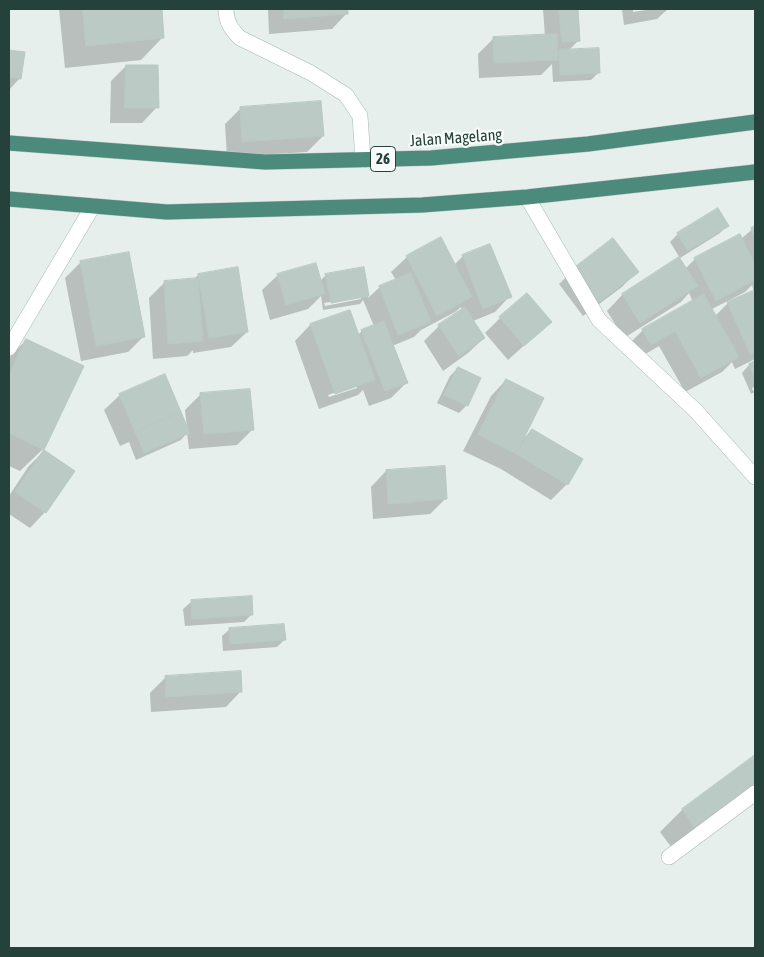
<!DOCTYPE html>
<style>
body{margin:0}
#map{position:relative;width:764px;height:957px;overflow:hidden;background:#e6efeb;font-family:"Asap Condensed",sans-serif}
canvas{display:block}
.frame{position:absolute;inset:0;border:10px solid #24423a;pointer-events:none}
</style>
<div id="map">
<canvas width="764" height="957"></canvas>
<div class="frame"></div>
</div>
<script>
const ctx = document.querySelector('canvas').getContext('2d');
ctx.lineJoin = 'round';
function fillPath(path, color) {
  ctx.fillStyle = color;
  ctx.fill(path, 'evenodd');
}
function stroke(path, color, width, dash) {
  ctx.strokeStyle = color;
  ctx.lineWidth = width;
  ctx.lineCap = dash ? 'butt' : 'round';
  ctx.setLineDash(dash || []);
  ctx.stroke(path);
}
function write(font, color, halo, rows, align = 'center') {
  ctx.font = font + ' "Asap Condensed",sans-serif';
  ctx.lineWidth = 4.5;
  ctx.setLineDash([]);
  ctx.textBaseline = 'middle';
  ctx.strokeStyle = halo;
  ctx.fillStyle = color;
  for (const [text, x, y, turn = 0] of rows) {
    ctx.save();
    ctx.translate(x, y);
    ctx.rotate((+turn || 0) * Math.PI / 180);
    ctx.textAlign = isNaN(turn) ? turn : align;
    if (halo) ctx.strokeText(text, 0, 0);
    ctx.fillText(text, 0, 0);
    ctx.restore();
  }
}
fillPath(new Path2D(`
 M 59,9 L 160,9 L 163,37 L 141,60 L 65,68 Z
 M 268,9 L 347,9 L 347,13 L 332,29 L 269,34 Z
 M 543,9 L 582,9 L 576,9 L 579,40 L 568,51 L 598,73 L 591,80 L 553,82 L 552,64 L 541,75 L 479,78 L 478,54 L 494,38 L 545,36 Z
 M 622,9 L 637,9 L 633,9 L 633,12 L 653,9 L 668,9 L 657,19 L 624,25 Z
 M 9,51 L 23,53 L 20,78 L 9,90 Z
 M 126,66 L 157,107 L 142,123 L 110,123 L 111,81 Z
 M 240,109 L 323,136 L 307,152 L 227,157 L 225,124 Z
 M 728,225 L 720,233 L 680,258 L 670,242 L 678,234 Z
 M 755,227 L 755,359 L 735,369 L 732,362 L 722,372 L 685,392 L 659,346 L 635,360 L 627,346 L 643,330 L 693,302 L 689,293 L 681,302 L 624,338 L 607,311 L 622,295 L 679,259 L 685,269 L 695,259 L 741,239 ZM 752,285 L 754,292 L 728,303 L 715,316 L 712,309 L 745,292 Z
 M 463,256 L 510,296 L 495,312 L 473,321 L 484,338 L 468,353 L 443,371 L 424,341 L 439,326 L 462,310 L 461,307 L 455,312 L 421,330 L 414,337 L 392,346 L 406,383 L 391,398 L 369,406 L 363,390 L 358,395 L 319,409 L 295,341 L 310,325 L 358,335 L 362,331 L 374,326 L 363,300 L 360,304 L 323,310 L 321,296 L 308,309 L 270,320 L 262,290 L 278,275 L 320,281 L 326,275 L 363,269 L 368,298 L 380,287 L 396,280 L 391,272 L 407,257 L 454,265 ZM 361,297 L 361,299 L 325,306 L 324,303 ZM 357,385 L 357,388 L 329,397 L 328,395 Z
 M 81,262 L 143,337 L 128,352 L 81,361 L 65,278 Z
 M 575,269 L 637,271 L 622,287 L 583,316 L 559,284 Z
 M 198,275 L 247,332 L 231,347 L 193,353 L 193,350 L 187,356 L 153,359 L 149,298 L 164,283 L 193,280 Z
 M 500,318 L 550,322 L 508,360 L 485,333 Z
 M 26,340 L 43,449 L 20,471 L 9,466 L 9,358 Z
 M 755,363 L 755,387 L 752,388 L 753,391 L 755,390 L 755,392 L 751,394 L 742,373 L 749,365 Z
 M 458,368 L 467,405 L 459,413 L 437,403 L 450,376 Z
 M 506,380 L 523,439 L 532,430 L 581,460 L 567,484 L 551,500 L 501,469 L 463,451 L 491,396 Z
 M 201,394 L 253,429 L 237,445 L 189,449 L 187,433 L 181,440 L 136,460 L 129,442 L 120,446 L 104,410 L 120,395 L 187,427 L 185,410 Z
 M 44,451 L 45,512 L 30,528 L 9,514 L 9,496 L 28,467 Z
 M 386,471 L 445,499 L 430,514 L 373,519 L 371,487 Z
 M 250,597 L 252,614 L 244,622 L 185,626 L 183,609 L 191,602 Z
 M 230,629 L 284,640 L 277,647 L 223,651 L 222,636 Z
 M 166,677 L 241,691 L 226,707 L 151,712 L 150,693 Z
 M 755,756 L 755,792 L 675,852 L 660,832 L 682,810 Z`), '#0003');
const building = new Path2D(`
 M 83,9 L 162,9 L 164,38 L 86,46 Z
 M 284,9 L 348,9 L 348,14 L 284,19 Z
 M 559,9 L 578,9 L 580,41 L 562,42 Z
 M 557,34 L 558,60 L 494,63 L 493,37 Z
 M 599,48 L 600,73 L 560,75 L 559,50 Z
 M 9,50 L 25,52 L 21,79 L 9,77 Z
 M 126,65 L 158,65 L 159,108 L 125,108 Z
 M 321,101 L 324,136 L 242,142 L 240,107 Z
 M 718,208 L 729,226 L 688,251 L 677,233 Z
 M 755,226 L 755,238 L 751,228 Z
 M 740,234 L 755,264 L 755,280 L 716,301 L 694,258 Z
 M 441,237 L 472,297 L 437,316 L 406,256 Z
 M 613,238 L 639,272 L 599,302 L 574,268 Z
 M 490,244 L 512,297 L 483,309 L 462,255 Z
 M 129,252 L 145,337 L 96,346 L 80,261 Z
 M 679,257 L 698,286 L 640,323 L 622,294 Z
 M 316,263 L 325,294 L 286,305 L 277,274 Z
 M 238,267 L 248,332 L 209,338 L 198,274 Z
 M 364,267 L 369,296 L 331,303 L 325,274 Z
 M 411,273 L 431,322 L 398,335 L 379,286 Z
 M 198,278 L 203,341 L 168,344 L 164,281 Z
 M 755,290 L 755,352 L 750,354 L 727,302 Z
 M 527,293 L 552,322 L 524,346 L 499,317 Z
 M 704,294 L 739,357 L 701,378 L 675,331 L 651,345 L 642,329 Z
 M 465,307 L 485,338 L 459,356 L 438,325 Z
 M 350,310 L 375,380 L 335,394 L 310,324 Z
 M 384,321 L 408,383 L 385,391 L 361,330 Z
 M 26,339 L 84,366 L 44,450 L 9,433 L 9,375 Z
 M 755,361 L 755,380 L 749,364 Z
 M 458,367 L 481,378 L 468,406 L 444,395 Z
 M 165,374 L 181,412 L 135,432 L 119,394 Z
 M 506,379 L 544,398 L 516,454 L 478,435 Z
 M 250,389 L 254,430 L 204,434 L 200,393 Z
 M 181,412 L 190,433 L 144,453 L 135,432 Z
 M 532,429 L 583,459 L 568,485 L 516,454 Z
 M 44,450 L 75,471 L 46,513 L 15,492 Z
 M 445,466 L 447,499 L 388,504 L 386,470 Z
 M 252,596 L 253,615 L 192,619 L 191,600 Z
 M 284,624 L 286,640 L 230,644 L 229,628 Z
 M 241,671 L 242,692 L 166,697 L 165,676 Z
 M 755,755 L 755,788 L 697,831 L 682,809 Z`);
fillPath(building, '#bbcac4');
stroke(building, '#b8c9c2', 1);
const service = new Path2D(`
 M 9,348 L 93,206
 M 669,857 L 755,793`);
const minor = new Path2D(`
 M 226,9 C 226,22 231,29 240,38 L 311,73 L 346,95 L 360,116 L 363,160
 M 527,197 L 599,320 L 696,411 L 755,477`);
const trunk = new Path2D(`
 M 9,143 L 265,162 L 431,158 L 588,144 L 755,122
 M 9,199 L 167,212 L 422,205 L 527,197 L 755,172`);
stroke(service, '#a8b8b2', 16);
stroke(minor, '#a8b8b2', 16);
stroke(trunk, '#c2cac8', 16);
stroke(service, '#fff', 15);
stroke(minor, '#fff', 15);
stroke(trunk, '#4c8a7c', 15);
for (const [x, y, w] of [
 [383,159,25]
]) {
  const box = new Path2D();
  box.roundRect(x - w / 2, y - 12.5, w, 25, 4);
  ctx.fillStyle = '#f7fbf9';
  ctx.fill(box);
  stroke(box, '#24423a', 1);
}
write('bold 15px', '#24423a', null, [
 ["26",383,159]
]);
write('16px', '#24423a', '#f7fbf9', [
 ["Jalan Magelang",456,138,-4]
]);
</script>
